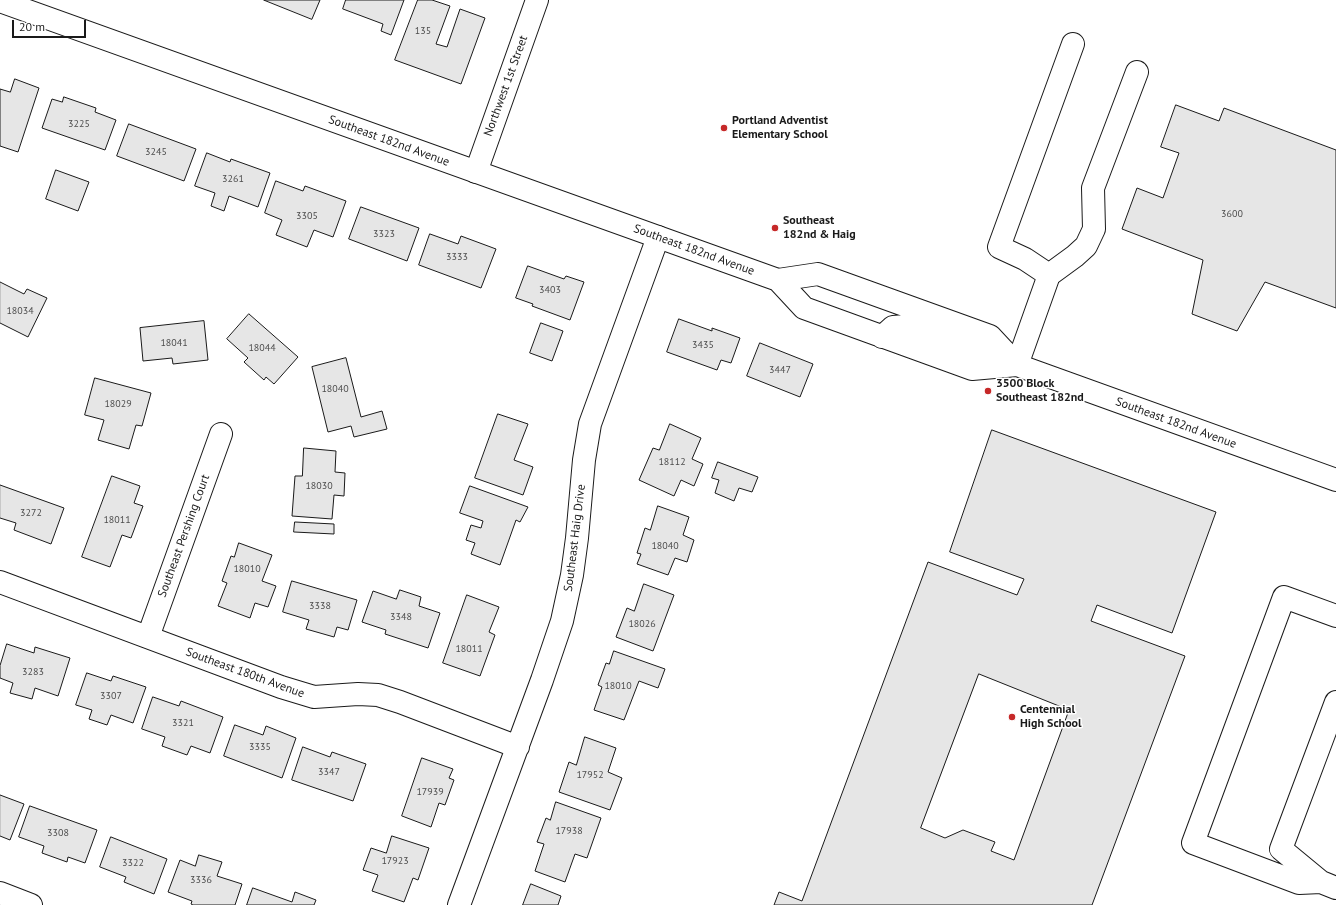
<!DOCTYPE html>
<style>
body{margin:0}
#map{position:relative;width:1336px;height:905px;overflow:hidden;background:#fff;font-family:"PT Sans",sans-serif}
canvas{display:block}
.scale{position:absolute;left:12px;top:20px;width:74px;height:18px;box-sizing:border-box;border:2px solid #1a1a1a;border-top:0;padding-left:5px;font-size:12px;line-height:14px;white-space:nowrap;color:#1a1a1a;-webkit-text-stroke:3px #fff;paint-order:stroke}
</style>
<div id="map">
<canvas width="1336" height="905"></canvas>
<div class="scale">20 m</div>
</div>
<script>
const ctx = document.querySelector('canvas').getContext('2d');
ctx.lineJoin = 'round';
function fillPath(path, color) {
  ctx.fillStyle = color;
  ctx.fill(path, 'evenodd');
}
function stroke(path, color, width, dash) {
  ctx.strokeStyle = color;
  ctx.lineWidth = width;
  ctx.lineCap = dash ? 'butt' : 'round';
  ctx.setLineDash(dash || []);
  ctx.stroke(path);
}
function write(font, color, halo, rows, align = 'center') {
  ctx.font = font + ' "PT Sans",sans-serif';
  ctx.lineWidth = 3;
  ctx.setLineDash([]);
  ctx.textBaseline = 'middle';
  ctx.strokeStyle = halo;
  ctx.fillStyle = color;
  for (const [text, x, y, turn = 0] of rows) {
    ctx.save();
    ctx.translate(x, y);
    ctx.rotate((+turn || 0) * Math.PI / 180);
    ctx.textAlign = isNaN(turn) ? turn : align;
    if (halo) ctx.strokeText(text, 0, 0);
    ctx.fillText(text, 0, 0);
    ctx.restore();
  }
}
const building = new Path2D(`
 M 264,0 L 320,0 L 312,19 Z
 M 346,0 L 404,0 L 391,35 L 381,31 L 383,24 L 343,9 Z
 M 418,0 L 432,0 L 450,6 L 436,44 L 447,47 L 460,9 L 485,18 L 461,84 L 395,60 Z
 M 15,79 L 39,88 L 18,152 L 0,146 L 0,89 L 10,92 Z
 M 64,97 L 96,108 L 95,112 L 116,120 L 105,150 L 42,128 L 52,99 L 62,102 Z
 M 1176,105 L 1219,121 L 1224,108 L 1336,150 L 1336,308 L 1265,282 L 1237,331 L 1192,314 L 1203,260 L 1122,229 L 1137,188 L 1163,198 L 1179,153 L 1161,147 Z
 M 129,124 L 196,149 L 184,181 L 117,156 Z
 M 207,153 L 230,162 L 231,159 L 270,173 L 258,207 L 229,196 L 224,211 L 211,206 L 215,193 L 195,186 Z
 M 56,170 L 89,182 L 78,211 L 46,199 Z
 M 276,181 L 303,191 L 305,186 L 346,201 L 333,237 L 314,230 L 307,247 L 276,235 L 282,220 L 265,213 Z
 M 361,207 L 419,228 L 407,261 L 349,239 Z
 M 430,234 L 458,244 L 461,236 L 496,249 L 481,288 L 419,265 Z
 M 528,266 L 564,279 L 566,276 L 584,282 L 570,320 L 532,306 L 533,304 L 516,298 Z
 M 0,282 L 24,294 L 27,289 L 47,298 L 28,337 L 0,323 Z
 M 249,314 L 298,357 L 274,384 L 266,377 L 264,380 L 244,362 L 248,358 L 227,339 Z
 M 679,319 L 712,331 L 712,328 L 740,338 L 731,363 L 721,360 L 717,370 L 667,352 Z
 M 204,321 L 208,360 L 173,364 L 172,358 L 143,361 L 140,328 Z
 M 541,323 L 563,331 L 552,361 L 530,353 Z
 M 760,343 L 813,364 L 800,397 L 747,376 Z
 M 346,358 L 361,417 L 382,411 L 387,429 L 354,437 L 351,426 L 328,432 L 312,367 Z
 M 95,378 L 151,393 L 142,426 L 136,425 L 129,449 L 98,440 L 104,420 L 85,415 Z
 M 498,414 L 528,424 L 514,460 L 533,467 L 523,495 L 475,478 Z
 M 670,424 L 701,438 L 692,459 L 703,464 L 694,486 L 681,480 L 674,496 L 639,480 L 653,448 L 659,450 Z
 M 992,430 L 1216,512 L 1172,633 L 1097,605 L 1091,621 L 1185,656 L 1092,905 L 774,905 L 779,892 L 802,901 L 928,562 L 1017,595 L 1024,579 L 950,552 ZM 979,674 L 1069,710 L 1014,860 L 991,851 L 995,842 L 963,830 L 945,838 L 921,828 Z
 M 304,448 L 336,451 L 335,472 L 345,473 L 344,496 L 334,495 L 332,519 L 292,516 L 295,476 L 302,476 Z
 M 718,462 L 758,477 L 752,492 L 739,488 L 734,501 L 715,493 L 719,480 L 712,478 Z
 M 112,476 L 140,486 L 134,503 L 143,506 L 131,538 L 122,535 L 110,567 L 82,557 Z
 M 0,485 L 64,508 L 51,544 L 14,530 L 16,523 L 0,518 Z
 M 470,486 L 528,507 L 520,522 L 516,520 L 500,565 L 471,554 L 475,543 L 466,540 L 471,525 L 481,528 L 483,521 L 460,513 Z
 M 658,506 L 689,517 L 683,535 L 694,540 L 687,562 L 675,558 L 668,575 L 637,564 L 641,554 L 637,553 L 645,528 L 650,530 Z
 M 295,522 L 334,524 L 334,534 L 294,532 Z
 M 239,543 L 272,555 L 262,581 L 276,586 L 268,607 L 255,603 L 250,618 L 218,606 L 227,583 L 222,581 L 231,556 L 234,557 Z
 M 292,581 L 357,600 L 348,630 L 337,627 L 334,637 L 306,629 L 309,620 L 283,612 Z
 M 644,584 L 674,595 L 653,651 L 616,637 L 627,608 L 634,611 Z
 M 400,590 L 421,597 L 419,606 L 440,613 L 428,648 L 385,634 L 386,630 L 362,622 L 373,591 L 396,599 Z
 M 467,595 L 499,607 L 489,632 L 495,635 L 480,676 L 443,663 Z
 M 7,644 L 34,653 L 35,647 L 70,658 L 58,696 L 35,688 L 32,699 L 10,693 L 13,683 L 0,678 L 0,666 Z
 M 614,651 L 665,669 L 658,688 L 639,681 L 624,720 L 594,710 L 602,687 L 598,685 L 606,663 L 609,664 Z
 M 87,673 L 111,681 L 113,676 L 146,687 L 133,723 L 111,715 L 107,725 L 89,719 L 92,710 L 76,705 Z
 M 153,697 L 179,706 L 181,701 L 223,717 L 210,753 L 191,746 L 187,755 L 162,746 L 165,737 L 142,729 Z
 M 235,725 L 263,735 L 266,726 L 296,738 L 282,778 L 224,756 Z
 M 585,737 L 616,748 L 608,772 L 622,778 L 610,810 L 559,792 L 569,762 L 576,765 Z
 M 303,747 L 330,757 L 332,752 L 366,764 L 353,801 L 292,780 Z
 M 422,758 L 453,769 L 449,778 L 454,780 L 445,805 L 439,803 L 431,827 L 402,816 Z
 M 0,795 L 24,804 L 10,840 L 0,836 Z
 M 556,802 L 601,818 L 587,858 L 575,854 L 565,882 L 535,871 L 544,844 L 537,842 L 546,818 L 550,820 Z
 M 30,806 L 97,830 L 85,863 L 68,857 L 67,862 L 42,853 L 44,846 L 19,837 Z
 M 392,836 L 429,848 L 418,880 L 413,878 L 404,902 L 372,891 L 378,875 L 363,870 L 371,848 L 386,853 Z
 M 111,837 L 167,859 L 154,894 L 124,882 L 126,877 L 100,867 Z
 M 199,855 L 222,862 L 217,876 L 242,884 L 235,905 L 193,905 L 191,904 L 192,901 L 168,892 L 180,860 L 195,866 Z
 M 531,884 L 561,896 L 558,905 L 523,905 Z
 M 253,888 L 292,902 L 295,892 L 316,900 L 314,905 L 247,905 Z`);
fillPath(building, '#e6e6e6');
stroke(building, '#1a1a1a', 1);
const minor = new Path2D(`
 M 476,172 L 537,0
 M 1049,275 L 1025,259 L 999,247 L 1073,44
 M 1017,365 L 1049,275 L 1075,256 L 1086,246 L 1094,229 L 1093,188 L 1137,72
 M 0,582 L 281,687 L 314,697 L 358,694 L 378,695 L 400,702 L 518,747
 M 148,637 L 221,434
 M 1336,702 L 1281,849 L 1321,882 L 1336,888
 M 1321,882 L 1299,883 L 1193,843 L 1284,597 L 1336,616
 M 0,893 L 31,905
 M 459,905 L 542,680 L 562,621 L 572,575 L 577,538 L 584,460 L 590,424 L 658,237`);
const major = new Path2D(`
 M 0,1 L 778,280 L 804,308 L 972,369 L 1017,365 L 1336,480
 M 778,280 L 818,274 L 990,336 L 1017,365
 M 882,337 L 893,327 L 906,326 L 988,355 L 1004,351`);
stroke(minor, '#1a1a1a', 24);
stroke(major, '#1a1a1a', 24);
stroke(minor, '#fff', 22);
stroke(major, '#fff', 22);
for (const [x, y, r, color] of [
 [724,128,4,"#c62828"],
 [775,228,4,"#c62828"],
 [988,391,4,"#c62828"],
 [1012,717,4,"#c62828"]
]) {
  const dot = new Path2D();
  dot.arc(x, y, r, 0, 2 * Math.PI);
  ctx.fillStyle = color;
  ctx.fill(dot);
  stroke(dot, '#fff', 1.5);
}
write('10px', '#4d4d4d', null, [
 ["135",423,31],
 ["3225",79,124],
 ["3245",156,152],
 ["3261",233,179],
 ["3600",1232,214],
 ["3305",307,216],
 ["3323",384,234],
 ["3333",457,257],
 ["3403",550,290],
 ["18034",20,311],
 ["18041",174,343],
 ["3435",703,345],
 ["18044",262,348],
 ["3447",780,370],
 ["18040",335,389],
 ["18029",118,404],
 ["18112",672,462],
 ["18030",319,486],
 ["3272",31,513],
 ["18011",117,520],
 ["18040",665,546],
 ["18010",247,569],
 ["3338",320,606],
 ["3348",401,617],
 ["18026",642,624],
 ["18011",469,649],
 ["3283",33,672],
 ["18010",618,686],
 ["3307",111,696],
 ["3321",183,723],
 ["3335",260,747],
 ["3347",329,772],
 ["17952",590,775],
 ["17939",430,792],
 ["17938",569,831],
 ["3308",58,833],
 ["17923",395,861],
 ["3322",133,863],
 ["3336",201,880]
]);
write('12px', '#1a1a1a', '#fff', [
 ["Northwest 1st Street",506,86,-70],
 ["Southeast 182nd Avenue",389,141,20],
 ["Southeast 182nd Avenue",694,250,20],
 ["Southeast 182nd Avenue",1176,423,20],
 ["Southeast Pershing Court",184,536,-70],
 ["Southeast Haig Drive",575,538,-83],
 ["Southeast 180th Avenue",245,673,20]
]);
write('bold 12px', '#1a1a1a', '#fff', [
 ["Portland Adventist",732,121],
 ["Elementary School",732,135],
 ["Southeast",783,221],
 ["182nd & Haig",783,235],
 ["3500 Block",996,384],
 ["Southeast 182nd",996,398],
 ["Centennial",1020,710],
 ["High School",1020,724]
], 'left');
</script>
